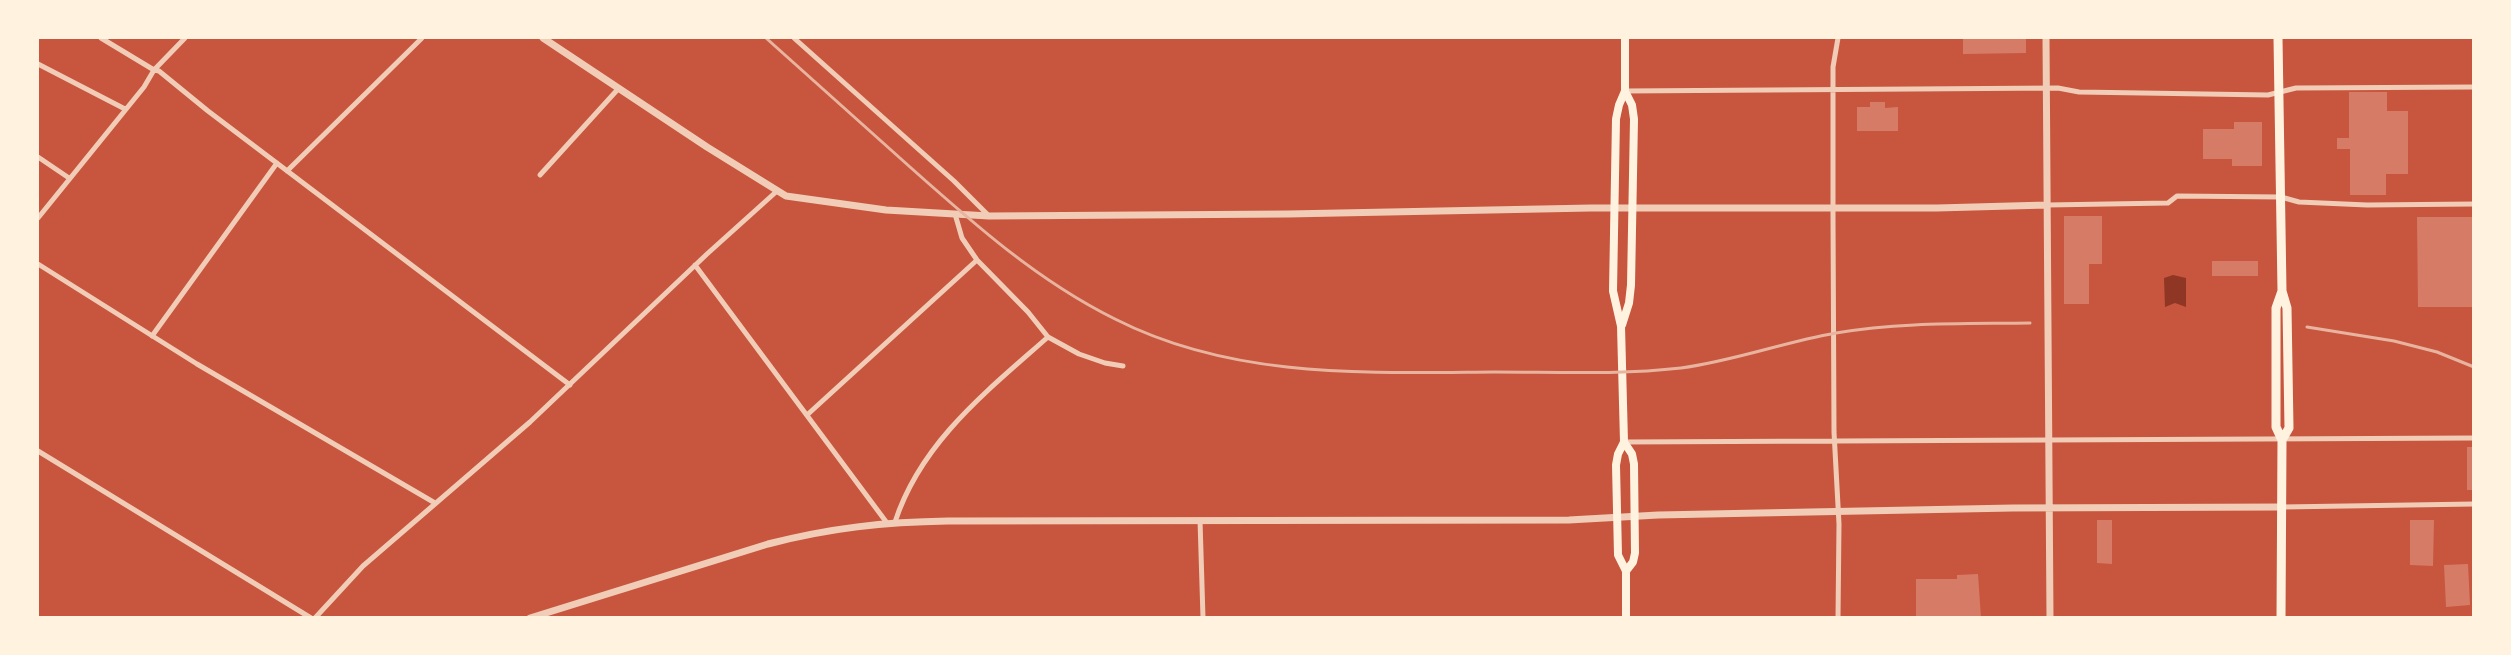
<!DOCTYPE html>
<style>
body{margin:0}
#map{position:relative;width:2511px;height:655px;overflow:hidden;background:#c8553d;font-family:Figtree,sans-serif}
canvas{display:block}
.frame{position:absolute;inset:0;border:39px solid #fff3e0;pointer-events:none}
</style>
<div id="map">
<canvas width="2511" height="655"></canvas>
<div class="frame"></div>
</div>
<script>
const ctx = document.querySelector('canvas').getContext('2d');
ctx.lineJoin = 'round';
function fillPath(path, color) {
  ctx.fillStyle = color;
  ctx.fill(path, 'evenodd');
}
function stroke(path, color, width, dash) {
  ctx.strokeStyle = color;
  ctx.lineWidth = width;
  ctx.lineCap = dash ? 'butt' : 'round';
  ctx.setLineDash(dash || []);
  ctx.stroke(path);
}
fillPath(new Path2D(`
 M 2173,275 L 2186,278 L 2186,307 L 2175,303 L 2165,307 L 2164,278 Z`), '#8f3625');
fillPath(new Path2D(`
 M 1963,38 L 2026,38 L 2026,53 L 1963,54 Z
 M 2349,92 L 2387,92 L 2387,111 L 2408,111 L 2408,174 L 2386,174 L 2386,195 L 2350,195 L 2350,149 L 2337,149 L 2337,138 L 2349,138 Z
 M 1870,102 L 1885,102 L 1885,108 L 1898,107 L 1898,131 L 1857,131 L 1857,107 L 1870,107 Z
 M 2234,122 L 2262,122 L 2262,166 L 2232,166 L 2232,159 L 2203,159 L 2203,129 L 2234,129 Z
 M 2064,216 L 2102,216 L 2102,264 L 2089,264 L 2089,304 L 2064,304 Z
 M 2417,217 L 2474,217 L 2474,307 L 2418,307 Z
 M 2212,261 L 2258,261 L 2258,276 L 2212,276 Z
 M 2467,447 L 2474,447 L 2474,490 L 2467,490 Z
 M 2097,520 L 2112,520 L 2112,564 L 2097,563 Z
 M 2410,520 L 2434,520 L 2433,566 L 2410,565 Z
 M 2468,564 L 2470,605 L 2446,607 L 2444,565 Z
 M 1978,574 L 1981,618 L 1916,618 L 1916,579 L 1957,579 L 1957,575 Z`), '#d67c66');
stroke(new Path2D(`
 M 101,38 L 154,70 L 159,71 L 208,111 L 570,385
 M 794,38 L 954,181 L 989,216
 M 1838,38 L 1833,67 L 1833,216 L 1834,432 L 1839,524 L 1838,618
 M 38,64 L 125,109
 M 1625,91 L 2058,88 L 2079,92 L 2268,95 L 2296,88 L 2474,87
 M 38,157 L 69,178
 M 287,171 L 422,38
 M 540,175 L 619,88
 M 2047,205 L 2168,203 L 2177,196 L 2281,197 L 2299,202 L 2367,205 L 2474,204
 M 955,214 L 962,238 L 977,260 L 1028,312 L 1048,337 L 1079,354 L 1105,363 L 1123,366
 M 38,218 L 144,87 L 154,70 L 185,38
 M 38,264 L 197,364 L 435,503
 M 695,265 L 887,523
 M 152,336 L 277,163
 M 807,415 L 977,260
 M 1624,442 L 2474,438
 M 38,451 L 311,618
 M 2282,507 L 2474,504
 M 1200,520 L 1203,618
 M 895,522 C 921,442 987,391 1048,337
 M 315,618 L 363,566 L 530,422 L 707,254 L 777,191`), '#f1ccb7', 5);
stroke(new Path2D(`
 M 543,38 L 707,147 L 786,196 L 886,210 L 989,216 L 1288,214 L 1591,208 L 1937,208 L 2047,205
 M 2046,38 L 2050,618
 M 530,618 L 768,544 C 830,528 884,522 948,521 L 1569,520 L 1658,515 L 2013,508 L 2282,507`), '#f1ccb7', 7);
stroke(new Path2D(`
 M 1625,38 L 1625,91 L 1619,105 L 1616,119 L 1613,291 L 1621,326 L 1624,442 L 1618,454 L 1616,465 L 1618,555 L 1626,571 L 1626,618
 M 1622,325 L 1629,303 L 1631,285 L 1634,119 L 1632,105 L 1625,91
 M 1624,442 L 1632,454 L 1634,464 L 1635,553 L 1633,562 L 1626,571`), '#fff3e0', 8);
stroke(new Path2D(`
 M 2278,38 L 2282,291 L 2287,308 L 2289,428 L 2282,440
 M 2281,618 L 2282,440 L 2276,427 L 2276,308 L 2282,291`), '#fff3e0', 9);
stroke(new Path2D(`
 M 766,38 C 814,81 862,124 910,167 C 974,224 1038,281 1115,319 C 1233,379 1365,373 1494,372 C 1556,372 1619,375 1681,368 C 1734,361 1784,342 1836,333 C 1900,322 1965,324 2030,323
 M 2307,327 L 2394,341 L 2437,352 L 2474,367`), '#e9b49f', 3);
</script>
